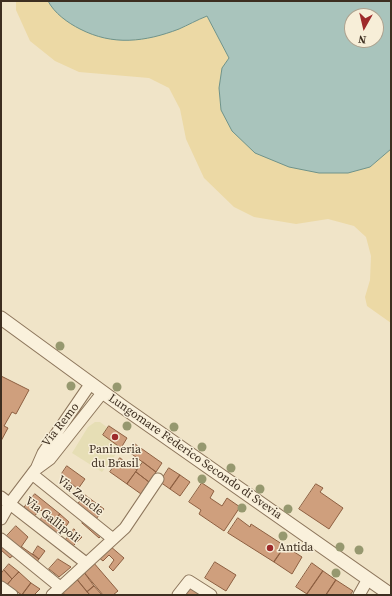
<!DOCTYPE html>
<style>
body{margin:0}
#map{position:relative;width:392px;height:596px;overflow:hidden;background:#f0e4c8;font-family:"Source Serif 4",serif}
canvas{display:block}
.frame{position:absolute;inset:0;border:2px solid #3d2e20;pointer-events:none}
.north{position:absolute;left:344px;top:8px;width:40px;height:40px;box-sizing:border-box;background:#f7eed8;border:1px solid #ada18e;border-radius:50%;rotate:188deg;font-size:11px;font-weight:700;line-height:16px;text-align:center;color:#3d2e20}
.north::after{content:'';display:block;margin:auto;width:14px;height:18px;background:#9e2a2b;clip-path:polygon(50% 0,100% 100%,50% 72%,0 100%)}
</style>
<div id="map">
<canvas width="392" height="596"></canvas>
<div class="frame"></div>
<div class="north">N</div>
</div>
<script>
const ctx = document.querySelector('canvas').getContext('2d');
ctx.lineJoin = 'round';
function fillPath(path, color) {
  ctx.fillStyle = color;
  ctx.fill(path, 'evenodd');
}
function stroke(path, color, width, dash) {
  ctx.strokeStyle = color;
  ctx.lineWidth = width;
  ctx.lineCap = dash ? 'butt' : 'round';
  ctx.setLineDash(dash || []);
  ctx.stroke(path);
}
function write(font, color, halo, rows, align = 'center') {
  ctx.font = font + ' "Source Serif 4",serif';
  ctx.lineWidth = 3;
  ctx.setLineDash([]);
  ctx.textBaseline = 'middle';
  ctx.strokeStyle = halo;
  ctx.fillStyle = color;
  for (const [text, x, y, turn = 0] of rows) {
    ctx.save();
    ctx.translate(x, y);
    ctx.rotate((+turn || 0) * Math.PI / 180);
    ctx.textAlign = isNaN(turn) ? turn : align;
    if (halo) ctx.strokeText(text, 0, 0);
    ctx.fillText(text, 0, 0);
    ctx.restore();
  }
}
fillPath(new Path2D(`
 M 95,422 L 100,422 L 108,428 L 103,435 L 121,448 L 102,472 L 72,453 L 88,427 Z`), '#e6deb5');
fillPath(new Path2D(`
 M 16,1 L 48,1 L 51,7 L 179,29 L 207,16 L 229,58 C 217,76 219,90 221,110 L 370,167 L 391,149 L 391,323 L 367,306 L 365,297 L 370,280 L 371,256 L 366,237 L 354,226 L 328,219 L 296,224 L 254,217 L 234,207 L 204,178 L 186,139 L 180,109 L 169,88 L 149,78 L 79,72 L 55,61 L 30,41 L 16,10 Z`), '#ecd9a5');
const water = new Path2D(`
 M 48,1 L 391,1 L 391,149 L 370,167 L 348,173 L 319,173 L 289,167 L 255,153 L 232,131 L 221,110 L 219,88 L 222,68 L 229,58 L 207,16 C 197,20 188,25 179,29 C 145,42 113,46 80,29 C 68,23 54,13 48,1 ZM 352,16 L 376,16 L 376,40 L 352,40 Z`);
fillPath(water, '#a9c4bc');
stroke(water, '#6f938a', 1);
const building = new Path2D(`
 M 1,376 L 29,390 L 16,414 L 12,412 L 4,426 L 8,428 L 1,441 Z
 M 109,426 L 127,438 L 121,448 L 103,435 Z
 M 135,444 L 162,463 L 156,472 L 129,452 Z
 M 120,458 L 137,470 L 127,484 L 110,472 Z
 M 143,462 L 156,472 L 149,482 L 136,472 Z
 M 67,466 L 85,479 L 78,489 L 61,475 Z
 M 169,468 L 180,475 L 170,489 L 160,482 Z
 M 136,472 L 149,482 L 141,494 L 127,484 Z
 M 180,475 L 190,482 L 180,496 L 170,489 Z
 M 202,483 L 214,491 L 210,498 L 222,506 L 227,498 L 240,507 L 224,531 L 199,514 L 201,510 L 189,502 Z
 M 316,484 L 323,488 L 320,492 L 343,508 L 329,529 L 299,509 Z
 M 35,494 L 60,514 L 54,522 L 41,510 L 34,516 L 23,509 Z
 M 85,495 L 104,509 L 96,519 L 78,504 Z
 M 60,514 L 69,522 L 62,532 L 51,525 Z
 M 44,515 L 54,522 L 51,525 L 62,532 L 58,536 L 39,522 Z
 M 238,518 L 250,527 L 251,524 L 285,546 L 274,562 L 228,533 Z
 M 86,520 L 103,534 L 99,538 L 82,523 Z
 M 16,526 L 28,537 L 19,550 L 5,538 Z
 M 74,529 L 82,537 L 73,546 L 79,551 L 64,542 Z
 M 1,542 L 15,554 L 10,558 L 1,550 Z
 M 38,546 L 45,551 L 39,559 L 33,554 Z
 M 110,546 L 124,558 L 113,571 L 109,567 L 114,560 L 109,555 L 103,561 L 98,557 Z
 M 285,546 L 302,557 L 292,574 L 274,562 Z
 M 22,547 L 39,559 L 36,563 L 19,550 Z
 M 58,559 L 71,567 L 59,577 L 49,569 Z
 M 93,562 L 118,591 L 113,595 L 103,595 L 83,571 Z
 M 215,562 L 236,575 L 226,591 L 205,578 Z
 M 312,563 L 323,571 L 307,594 L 296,587 Z
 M 9,564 L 19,572 L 12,579 L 4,570 Z
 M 4,570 L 12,579 L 7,585 L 1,581 L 1,574 Z
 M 83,571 L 94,586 L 87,592 L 75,577 Z
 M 323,571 L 336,580 L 326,595 L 308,595 L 307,594 Z
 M 19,572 L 31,583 L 22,595 L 7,585 Z
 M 75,577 L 90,595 L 65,595 L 61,590 Z
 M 336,580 L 353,591 L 350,595 L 326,595 Z
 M 31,583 L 40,589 L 34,595 L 22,595 Z
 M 189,584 L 205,595 L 182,595 Z
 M 94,586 L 102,595 L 90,595 L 87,592 Z`);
fillPath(building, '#cf9f7d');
stroke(building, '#8d5f41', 1);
const minor = new Path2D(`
 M 36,469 L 43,453 L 91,383
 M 32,474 L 113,539
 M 1,497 L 86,563
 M 1,519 L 10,503 L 32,474 L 35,470 L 50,459 L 103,392
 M 1,539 L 60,587
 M 1,587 L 12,595
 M 52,595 L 125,528 L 158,479
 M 178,595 L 189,581 L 211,595
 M 359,595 L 368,579`);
const tertiary = new Path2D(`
 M 1,318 L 123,407 L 391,595`);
stroke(minor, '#8d765c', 13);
stroke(tertiary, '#8d765c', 15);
stroke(minor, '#faf1dc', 11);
stroke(tertiary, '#faf1dc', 13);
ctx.fillStyle = '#96986f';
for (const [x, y] of [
 [60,346],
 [71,386],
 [117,387],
 [127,426],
 [174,427],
 [202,447],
 [231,468],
 [202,479],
 [260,489],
 [242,508],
 [288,509],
 [283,536],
 [340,547],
 [359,550],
 [336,573]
]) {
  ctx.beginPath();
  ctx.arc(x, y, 4.5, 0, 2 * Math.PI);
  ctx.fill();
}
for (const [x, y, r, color] of [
 [115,437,4,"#9e2a2b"],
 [270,548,4,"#9e2a2b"]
]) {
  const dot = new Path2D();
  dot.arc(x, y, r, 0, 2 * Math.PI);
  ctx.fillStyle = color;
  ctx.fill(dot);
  stroke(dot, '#f7eed8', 1.5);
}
write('12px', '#3d2e20', '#f7eed8', [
 ["Via Remo",61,425,-52],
 ["Lungomare Federico Secondo di Svevia",195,457,35],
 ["Via Zancle",80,496,39],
 ["Via Gallipoli",52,520,38]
]);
write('12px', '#3d2e20', '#f7eed8', [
 ["Panineria",115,450],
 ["du Brasil",115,464],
 ["Antida",278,548,"left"]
]);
</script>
